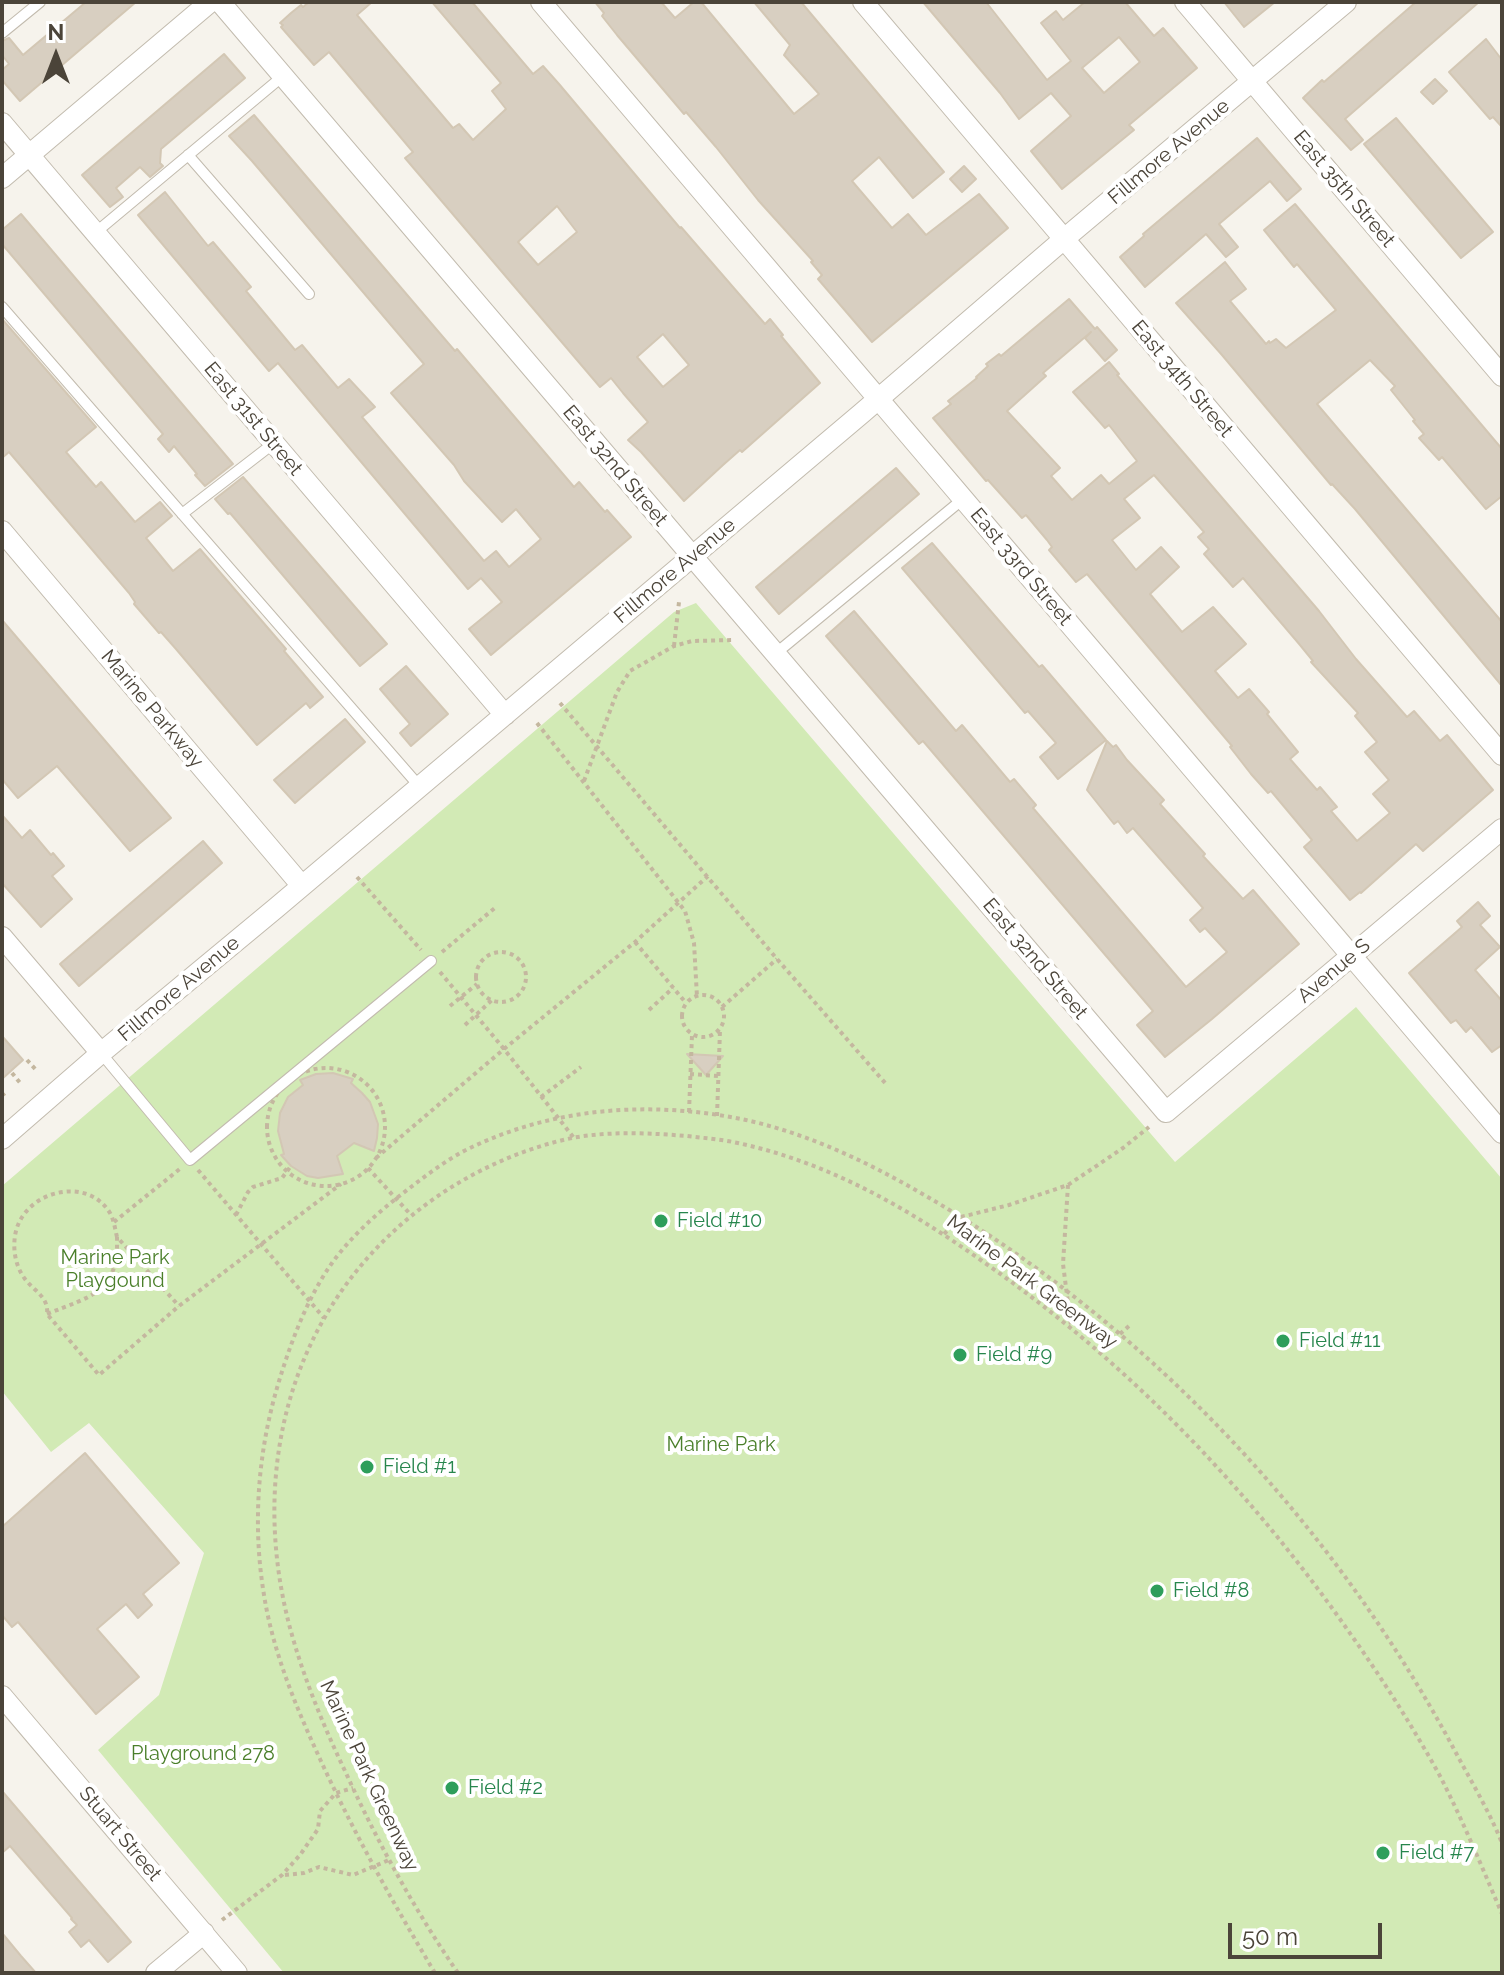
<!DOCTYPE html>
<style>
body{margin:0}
#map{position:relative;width:1504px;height:1975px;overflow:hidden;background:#f6f3ec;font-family:Raleway,sans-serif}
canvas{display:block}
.frame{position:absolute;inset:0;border:4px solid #4b4439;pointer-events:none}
.north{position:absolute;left:16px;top:16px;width:80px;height:80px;-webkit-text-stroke:6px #fff;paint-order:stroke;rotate:0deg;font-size:22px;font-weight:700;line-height:32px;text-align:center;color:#4b4439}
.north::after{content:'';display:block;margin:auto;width:28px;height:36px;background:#4b4439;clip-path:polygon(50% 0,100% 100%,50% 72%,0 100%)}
.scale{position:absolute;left:1228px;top:1923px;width:154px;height:36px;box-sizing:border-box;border:4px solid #4b4439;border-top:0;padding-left:10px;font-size:24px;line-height:28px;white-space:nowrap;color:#4b4439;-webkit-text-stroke:6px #fff;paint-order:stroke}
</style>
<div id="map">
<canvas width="1504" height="1975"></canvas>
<div class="frame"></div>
<div class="north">N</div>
<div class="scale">50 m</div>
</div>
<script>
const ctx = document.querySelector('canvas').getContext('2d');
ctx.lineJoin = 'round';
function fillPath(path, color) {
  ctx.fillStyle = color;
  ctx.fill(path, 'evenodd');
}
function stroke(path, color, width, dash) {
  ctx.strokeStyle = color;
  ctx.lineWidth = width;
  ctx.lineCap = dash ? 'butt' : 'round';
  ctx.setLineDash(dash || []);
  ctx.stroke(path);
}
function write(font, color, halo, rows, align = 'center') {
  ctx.font = font + ' Raleway,sans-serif';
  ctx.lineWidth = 8;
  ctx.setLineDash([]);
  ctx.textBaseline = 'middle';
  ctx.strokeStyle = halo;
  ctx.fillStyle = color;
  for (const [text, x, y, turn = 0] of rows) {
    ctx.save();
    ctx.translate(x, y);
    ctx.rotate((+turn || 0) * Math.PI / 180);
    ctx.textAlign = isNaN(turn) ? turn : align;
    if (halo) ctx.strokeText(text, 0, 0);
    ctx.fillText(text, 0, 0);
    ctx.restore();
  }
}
fillPath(new Path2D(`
 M 696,603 L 1175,1162 L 1356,1007 L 1502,1179 L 1502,1973 L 284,1973 L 98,1750 L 159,1695 L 204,1553 L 89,1423 L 51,1452 L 2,1391 L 2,1186 L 674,612 Z`), '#d2eab5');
const building = new Path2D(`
 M 86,2 L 136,2 L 20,101 L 2,80 L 2,70 L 9,64 L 2,55 L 2,41 L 9,38 L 23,55 Z
 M 309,2 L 372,2 L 357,15 L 453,128 L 459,124 L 473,140 L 506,109 L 492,91 L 501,83 L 432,2 L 472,2 L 533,74 L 543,66 L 559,84 L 680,228 L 681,227 L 765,324 L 770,319 L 783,335 L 781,336 L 820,383 L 742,452 L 740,450 L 723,465 L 684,501 L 641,452 L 628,440 L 648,422 L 623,393 L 611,378 L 600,387 L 405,158 L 413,152 L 329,52 L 314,65 L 281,27 L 283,25 L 280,23 L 291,13 L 301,5 L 303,7 ZM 557,206 L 577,232 L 538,265 L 518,242 ZM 663,334 L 689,365 L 663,387 L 637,357 Z
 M 595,2 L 661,2 L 675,18 L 694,2 L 701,2 L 794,114 L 819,94 L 784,55 L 790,45 L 754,2 L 801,2 L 944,172 L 913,198 L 879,157 L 852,181 L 892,228 L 908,214 L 926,235 L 979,194 L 1008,228 L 872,342 L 818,279 L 822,275 L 811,262 L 813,261 L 758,200 L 716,147 L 686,112 L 684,114 L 617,35 L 602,16 L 604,13 Z
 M 923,2 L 986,2 L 1047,80 L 1071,61 L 1041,23 L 1056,11 L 1063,20 L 1085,2 L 1125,2 L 1154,36 L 1163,28 L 1197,68 L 1129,125 L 1134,130 L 1062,189 L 1031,151 L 1071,116 L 1051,93 L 1019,119 L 1000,93 ZM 1119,37 L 1140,62 L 1104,93 L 1082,68 Z
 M 1224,2 L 1275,2 L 1244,27 Z
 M 1416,2 L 1479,2 L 1345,119 L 1363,140 L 1351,150 L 1303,98 L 1322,80 L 1324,82 Z
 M 1486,39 L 1502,60 L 1502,127 L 1493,117 L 1490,119 L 1449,72 Z
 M 224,54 L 245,78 L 161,149 L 160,163 L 163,166 L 150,177 L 140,167 L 116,188 L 123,197 L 110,207 L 82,175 Z
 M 1435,79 L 1447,91 L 1433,104 L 1421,92 Z
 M 254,115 L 437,330 L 455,351 L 457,349 L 574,487 L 579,482 L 605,512 L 607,510 L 631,537 L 491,655 L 469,629 L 502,602 L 481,578 L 468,589 L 278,363 L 269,371 L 138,215 L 165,192 L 208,246 L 213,242 L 251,287 L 246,291 L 295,350 L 302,345 L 338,388 L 349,379 L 375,407 L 362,417 L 484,561 L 496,551 L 509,567 L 541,539 L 516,509 L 502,522 L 464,481 L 454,465 L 391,393 L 424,364 L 252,161 L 229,136 Z
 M 1396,118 L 1493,232 L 1461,258 L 1364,144 Z
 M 1257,138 L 1301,189 L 1287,201 L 1270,181 L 1219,224 L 1238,247 L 1226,257 L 1206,234 L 1145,287 L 1120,257 L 1144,236 L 1143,234 Z
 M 964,166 L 976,179 L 962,192 L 950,179 Z
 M 1295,204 L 1502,449 L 1502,496 L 1486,509 L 1442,457 L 1439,460 L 1419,438 L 1424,434 L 1413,421 L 1415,420 L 1391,390 L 1395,386 L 1370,360 L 1317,404 L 1502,622 L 1502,686 L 1355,509 L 1332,484 L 1331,485 L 1222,355 L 1176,303 L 1225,262 L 1246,289 L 1230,301 L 1266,344 L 1269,341 L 1270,343 L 1276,339 L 1286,348 L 1336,310 L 1297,264 L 1294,267 L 1264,230 Z
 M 21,214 L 233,464 L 205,486 L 195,475 L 197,474 L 174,446 L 169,452 L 158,439 L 163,434 L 2,244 L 2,230 Z
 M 1069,299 L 1095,329 L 1097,327 L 1117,350 L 1105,361 L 1085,338 L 1091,332 L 1043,373 L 1046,376 L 1007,411 L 1060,468 L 1051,476 L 1072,500 L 1101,475 L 1109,484 L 1137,461 L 1109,425 L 1105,428 L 1073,392 L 1109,362 L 1119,374 L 1117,375 L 1319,611 L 1356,659 L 1407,717 L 1414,711 L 1440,741 L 1447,735 L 1493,790 L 1423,851 L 1416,844 L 1361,893 L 1360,892 L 1350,900 L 1304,847 L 1312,840 L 1271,791 L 1268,793 L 1251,774 L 1230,747 L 1232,746 L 1087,574 L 1076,582 L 1049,550 L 1052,547 L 1047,540 L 1026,515 L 1022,518 L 988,480 L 986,481 L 933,418 L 951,404 L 948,401 L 977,378 L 976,377 L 988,366 L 986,364 L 999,354 L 1001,356 ZM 1154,475 L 1204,532 L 1198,537 L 1209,549 L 1204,554 L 1233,587 L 1243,578 L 1300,645 L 1313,661 L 1311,662 L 1358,713 L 1355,716 L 1377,742 L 1365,752 L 1389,780 L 1373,794 L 1390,813 L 1357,841 L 1331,811 L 1337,807 L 1320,787 L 1317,790 L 1290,759 L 1298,752 L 1267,714 L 1269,712 L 1249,689 L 1238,698 L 1215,671 L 1246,644 L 1213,607 L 1182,632 L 1150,594 L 1179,567 L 1161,547 L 1136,570 L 1112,540 L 1140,518 L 1124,499 Z
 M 2,319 L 96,427 L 66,452 L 96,487 L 101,482 L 135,522 L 160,502 L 172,516 L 146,538 L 173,571 L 200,549 L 286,649 L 284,651 L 323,697 L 310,708 L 306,703 L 257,745 L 176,649 L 161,632 L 159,633 L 134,604 L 135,602 L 129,593 L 9,452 L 2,458 Z
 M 896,468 L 919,494 L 779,614 L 756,587 Z
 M 243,477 L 387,644 L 360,666 L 230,513 L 228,514 L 215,499 Z
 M 932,543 L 1039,667 L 1042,665 L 1106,740 L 1058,779 L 1040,757 L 1056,743 L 1028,711 L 1025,713 L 902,568 Z
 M 854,611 L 956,731 L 962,725 L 1010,782 L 1014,779 L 1036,805 L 1033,808 L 1186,987 L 1227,952 L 1205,928 L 1200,932 L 1190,920 L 1203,908 L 1133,828 L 1127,833 L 1118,821 L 1114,824 L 1087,790 L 1107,741 L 1113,747 L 1116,745 L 1127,760 L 1164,800 L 1160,804 L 1205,854 L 1203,856 L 1243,899 L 1253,890 L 1299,944 L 1212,1019 L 1165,1057 L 1137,1025 L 1153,1011 L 923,741 L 919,744 L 826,636 Z
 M 2,620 L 171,818 L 130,851 L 57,766 L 18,798 L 2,779 Z
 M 406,666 L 448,714 L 411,746 L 400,733 L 410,724 L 380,689 Z
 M 345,719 L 365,742 L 295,803 L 274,780 Z
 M 2,815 L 22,838 L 30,830 L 51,855 L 53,853 L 64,866 L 52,876 L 72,899 L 41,927 L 2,883 Z
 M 203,841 L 222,863 L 79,986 L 60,964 Z
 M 1478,902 L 1490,916 L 1480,925 L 1500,947 L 1475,970 L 1502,1001 L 1502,1045 L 1492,1052 L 1471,1027 L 1466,1032 L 1456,1020 L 1451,1023 L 1409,973 L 1462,927 L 1457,921 Z
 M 2,1036 L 23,1060 L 2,1079 Z
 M 687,1054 L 723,1056 L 706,1075 Z
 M 333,1073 L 353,1079 L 351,1083 L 362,1093 L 370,1102 L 378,1124 L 377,1138 L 374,1151 L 354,1143 L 337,1156 L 343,1174 L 318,1178 L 307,1176 L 291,1166 L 281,1155 L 284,1154 L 278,1131 L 280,1113 L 288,1097 L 303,1085 L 300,1080 L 316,1074 Z
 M 85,1453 L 179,1563 L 143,1594 L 152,1605 L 138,1618 L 126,1604 L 97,1629 L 139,1677 L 96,1714 L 18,1622 L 12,1627 L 2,1615 L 2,1527 Z
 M 2,1791 L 131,1942 L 108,1962 L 89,1940 L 81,1947 L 69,1932 L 77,1925 L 71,1919 L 72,1918 L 10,1846 L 2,1853 Z
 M 2,1933 L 21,1956 L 36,1973 L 2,1973 Z`);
fillPath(building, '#d8cfc1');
stroke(building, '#d3c7b4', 2);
const lane = new Path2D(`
 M 2,33 L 40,2
 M 188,155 L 309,294
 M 95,233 L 283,76
 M 2,307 L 420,787
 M 182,514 L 274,443
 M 775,654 L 963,499
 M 101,1053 L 190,1160 L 431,961`);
const street = new Path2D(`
 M 220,2 L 1166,1112 L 1502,829
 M 541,2 L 1502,1133
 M 863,2 L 1502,755
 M 1185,2 L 1502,376
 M 2,123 L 505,715
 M 2,178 L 210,2
 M 2,531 L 302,886
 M 2,937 L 101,1053
 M 2,1139 L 101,1053 L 276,908 L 862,413 L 1064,239 L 1346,2
 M 2,1696 L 237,1973
 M 156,1973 L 204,1933`);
stroke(lane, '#c2bbae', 12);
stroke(street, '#c2bbae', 22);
stroke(new Path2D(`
 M 674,646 L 679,602
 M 560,703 L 777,959 L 886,1084
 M 537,723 L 685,911 L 694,943 L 697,997
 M 584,781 L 617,692 L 630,671 L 674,646 L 692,641 L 735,640
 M 357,877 L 421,950
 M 635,942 L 686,1003
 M476 977a25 25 0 1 1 50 0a25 25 0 1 1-50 0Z
 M 442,952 L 496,907
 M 440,972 L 504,1049 L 574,1138
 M682 1016a21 21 0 1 1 42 0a21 21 0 1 1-42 0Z
 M 450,1006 L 477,984
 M 722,1007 L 777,959
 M 649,1010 L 673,988
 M 465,1025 L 492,1000
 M 27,1060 L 37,1071
 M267 1127a59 59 0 1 1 118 0a59 59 0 1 1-118 0Z
 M 12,1073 L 21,1084
 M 690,1074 L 718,1076
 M 2,1093 L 6,1098
 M 541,1097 L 581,1067
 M 689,1112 L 692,1035
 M 717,1116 L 720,1030
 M 376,1158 L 504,1049 L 635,942 L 708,876
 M 368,1168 L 411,1215
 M 198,1170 L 324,1318
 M 1068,1185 L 1063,1264 L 1071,1326
 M 236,1215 L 248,1192 L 253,1187 L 282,1178 L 291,1166
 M 114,1222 L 181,1168
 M 944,1234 L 961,1217 L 1009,1205 L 1068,1185 L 1123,1148 L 1149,1127
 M 117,1237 C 115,1229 114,1220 110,1213 C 87,1175 26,1191 16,1231 C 12,1247 15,1266 25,1279 C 34,1291 49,1297 47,1314 L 99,1375 L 179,1306 L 341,1184
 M 47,1314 C 92,1296 119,1292 117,1237 L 179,1306
 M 1120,1334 L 1130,1325
 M 285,1875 L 304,1873 L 319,1867 L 353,1875 L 389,1860
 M 222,1920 L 282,1875 L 300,1855 L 318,1829 L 320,1811 L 336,1793 L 353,1788
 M 435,1973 C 393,1903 354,1833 320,1759 C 296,1707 273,1652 264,1595 C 252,1523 258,1448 280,1378 C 292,1339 308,1297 332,1263 C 350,1238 374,1216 398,1197 C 419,1181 440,1164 464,1151 C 551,1107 651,1100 746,1120 C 822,1137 891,1174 956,1214 C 1165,1344 1339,1534 1455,1751 C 1471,1781 1489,1811 1502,1843
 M 458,1973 C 414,1909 377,1841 345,1771 C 325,1729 307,1686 294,1642 C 244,1475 289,1300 435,1198 C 475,1170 524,1148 572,1138 C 609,1131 650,1133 687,1136 C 703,1138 718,1139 733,1142 C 826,1161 906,1207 982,1261 C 1129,1363 1252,1492 1354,1639 C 1385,1683 1414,1729 1440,1776 C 1463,1821 1482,1867 1502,1914`), '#c4b79f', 4, [4, 4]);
stroke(lane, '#fff', 10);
stroke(street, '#fff', 20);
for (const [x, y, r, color] of [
 [661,1221,8,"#2e9e5b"],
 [1283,1341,8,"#2e9e5b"],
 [960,1355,8,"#2e9e5b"],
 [367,1467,8,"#2e9e5b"],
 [1157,1591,8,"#2e9e5b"],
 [452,1788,8,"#2e9e5b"],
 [1383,1853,8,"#2e9e5b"]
]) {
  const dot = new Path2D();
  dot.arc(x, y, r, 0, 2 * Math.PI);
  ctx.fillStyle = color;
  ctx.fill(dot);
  stroke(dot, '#fff', 3);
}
write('20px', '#4b4439', '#fff', [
 ["Fillmore Avenue",1169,152,-40],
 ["East 35th Street",1344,189,50],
 ["East 34th Street",1182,379,50],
 ["East 31st Street",253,419,50],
 ["East 32nd Street",615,466,50],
 ["East 33rd Street",1021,567,50],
 ["Fillmore Avenue",675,571,-40],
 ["Marine Parkway",152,709,50],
 ["East 32nd Street",1035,959,50],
 ["Avenue S",1334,971,-40],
 ["Fillmore Avenue",179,989,-40],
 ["Marine Park Greenway",1032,1282,37],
 ["Marine Park Greenway",369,1776,65],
 ["Stuart Street",120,1834,50]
]);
write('20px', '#27864d', '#fff', [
 ["Field #10",677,1221],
 ["Field #11",1299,1341],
 ["Field #9",976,1355],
 ["Field #1",383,1467],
 ["Field #8",1173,1591],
 ["Field #2",468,1788],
 ["Field #7",1399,1853]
], 'left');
write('20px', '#4a7f2a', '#fff', [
 ["Marine Park",115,1258],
 ["Playgound",115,1281],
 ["Marine Park",721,1445],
 ["Playground 278",203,1754]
]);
</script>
